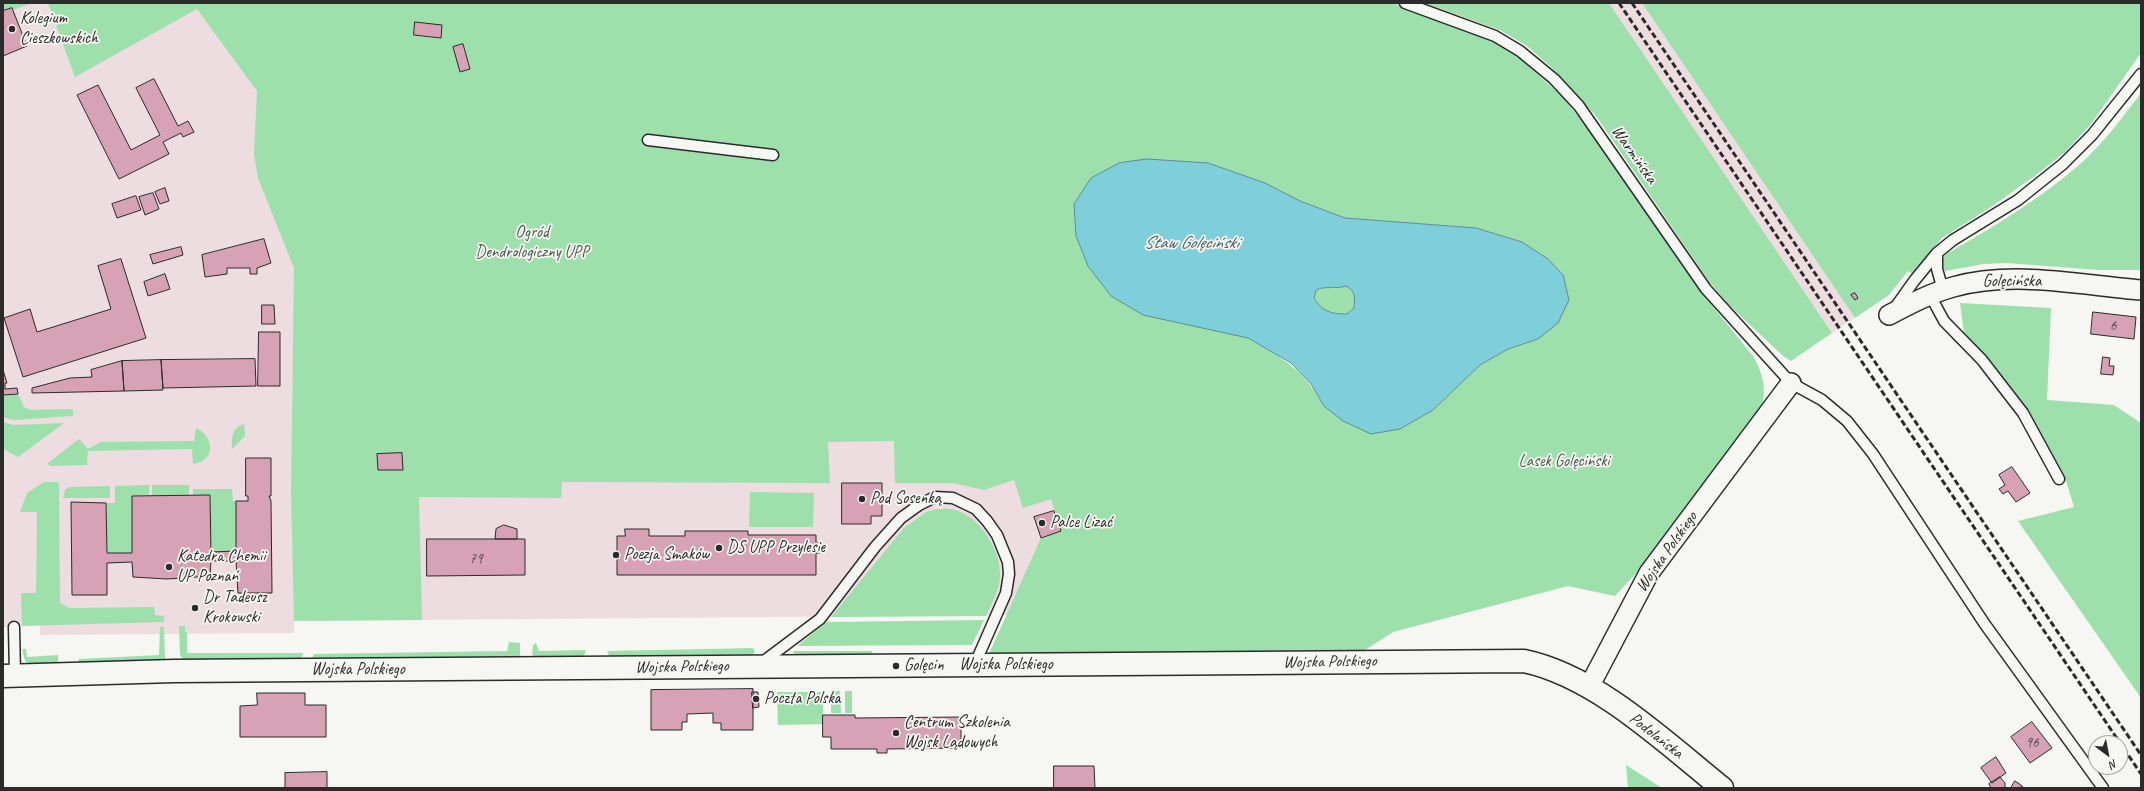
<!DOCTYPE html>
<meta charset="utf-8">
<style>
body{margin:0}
#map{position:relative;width:2144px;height:791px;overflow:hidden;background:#f6f6f2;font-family:Caveat,sans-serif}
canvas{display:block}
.frame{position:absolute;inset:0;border:4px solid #2b2b2b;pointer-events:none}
.north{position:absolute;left:2088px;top:735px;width:40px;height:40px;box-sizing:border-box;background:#f6f6f2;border:1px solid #a5a5a2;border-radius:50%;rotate:148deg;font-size:11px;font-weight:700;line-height:16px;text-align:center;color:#2b2b2b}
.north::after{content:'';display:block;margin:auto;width:14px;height:18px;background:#2b2b2b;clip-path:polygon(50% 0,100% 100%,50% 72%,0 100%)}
</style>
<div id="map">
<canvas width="2144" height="791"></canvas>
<div class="frame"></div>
<div class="north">N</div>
</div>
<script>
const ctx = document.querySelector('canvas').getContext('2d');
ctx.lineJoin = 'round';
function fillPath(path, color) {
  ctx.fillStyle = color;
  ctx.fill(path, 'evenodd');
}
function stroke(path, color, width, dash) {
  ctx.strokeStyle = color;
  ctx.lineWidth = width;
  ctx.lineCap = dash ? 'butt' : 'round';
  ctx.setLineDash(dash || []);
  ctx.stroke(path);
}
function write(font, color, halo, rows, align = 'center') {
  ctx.font = font + ' Caveat,sans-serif';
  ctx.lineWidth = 3.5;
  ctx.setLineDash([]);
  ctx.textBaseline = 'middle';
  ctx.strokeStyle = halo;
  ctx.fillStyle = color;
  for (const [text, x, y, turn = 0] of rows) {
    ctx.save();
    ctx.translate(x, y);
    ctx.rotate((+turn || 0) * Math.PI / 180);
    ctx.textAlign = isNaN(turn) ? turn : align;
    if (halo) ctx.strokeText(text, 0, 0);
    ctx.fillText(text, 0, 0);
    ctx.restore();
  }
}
fillPath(new Path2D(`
 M 3,3 L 1517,3 L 1408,175 L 1009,615 L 294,621 L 294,633 L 40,635 L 40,625 L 3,627 Z
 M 1609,3 L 1642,3 L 1855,318 L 1832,333 Z`), '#eddce0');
fillPath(new Path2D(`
 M 3,3 L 31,3 L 13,10 L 12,8 L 3,11 Z
 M 48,3 L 1392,3 L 1493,41 L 1519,58 L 1561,95 L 1609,155 L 1697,287 L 1753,356 C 1764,375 1768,393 1759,414 L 1708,477 L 1640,569 L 1615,596 L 1568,586 L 1393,632 L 1362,652 L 988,656 L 1041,538 L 1061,531 L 1051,499 L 1023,508 L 1014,480 L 984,490 L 953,483 L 895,483 L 894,441 L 828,442 L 830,483 L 562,482 L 561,498 L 419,497 L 422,620 L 294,621 L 291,492 L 294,268 L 258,178 L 254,154 L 257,91 L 197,9 L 75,77 ZM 1300,201 L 1345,218 L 1476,228 L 1522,242 L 1538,339 L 1508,349 L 1480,365 L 1433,410 L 1324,406 C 1302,368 1285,360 1248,338 Z
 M 1425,3 L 1609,3 L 1832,333 L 1791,361 L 1783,356 L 1729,305 L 1708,280 L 1596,116 L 1552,68 L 1527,46 L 1500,30 Z
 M 1642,3 L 2141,3 L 2141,53 L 2091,124 L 2065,152 L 2040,172 L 1994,205 L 1942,238 L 1913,274 L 1908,271 L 1889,295 L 1855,318 Z
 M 2141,93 L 2141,270 L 2099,270 L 2006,263 L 1984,264 L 1945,271 L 1941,263 L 1945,255 C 1991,228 2039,200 2079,165 C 2102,145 2122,118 2141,93 Z
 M 1346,286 C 1356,291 1355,298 1354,308 L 1347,314 C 1332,314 1322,312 1314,298 L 1316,290 C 1326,285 1334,291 1346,286 Z
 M 1960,303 L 2051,308 L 2047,400 L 2114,405 L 2141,423 L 2141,698 L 2018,521 L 2074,507 L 2066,481 L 2031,416 L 1964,333 Z
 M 18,394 L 24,407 L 31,410 L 69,409 L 73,410 L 73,416 L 13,420 L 3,417 L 3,395 Z
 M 3,422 L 13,425 L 64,423 L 18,457 L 3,449 Z
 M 244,424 L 245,436 L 232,449 C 232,437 231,428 244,424 Z
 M 196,428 C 209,433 217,452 202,461 C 200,463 195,463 193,464 L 192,449 L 88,451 L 87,465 L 51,466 L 47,464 L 79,439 L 88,449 L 101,442 L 194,441 Z
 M 44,482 L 57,482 L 59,484 L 60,603 L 69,608 L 154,607 L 155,615 L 164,616 L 164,622 L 22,626 L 21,593 L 36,593 L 37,512 L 20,512 L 27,493 Z
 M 149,485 L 149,495 L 132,496 L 132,553 L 107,553 L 106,503 L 115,503 L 115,486 Z
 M 152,485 L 189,485 L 189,495 L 152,496 Z
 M 110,486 L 110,498 L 63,498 L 65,490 L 69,487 Z
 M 193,489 L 232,489 L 233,501 L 236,501 L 236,551 L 211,552 L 210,495 L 193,495 Z
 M 750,492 L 814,493 L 813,527 L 749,527 Z
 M 937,509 C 943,509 949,508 955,510 C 980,516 1001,551 1000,575 C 1000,589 992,603 986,616 L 831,617 L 904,528 L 926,512 Z
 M 984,620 L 972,645 L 797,646 L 827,622 Z
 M 179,626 L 185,626 L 185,632 L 187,632 L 187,653 L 303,653 L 301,660 L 185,662 L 180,655 Z
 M 160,627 L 164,627 L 165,659 L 161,662 L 78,663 L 79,659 L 159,655 Z
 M 509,642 L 520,643 L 520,657 L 513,659 L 311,660 L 314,654 L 507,651 Z
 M 536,643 L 539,651 L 586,650 L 584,656 L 576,659 L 535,658 L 532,654 L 533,645 Z
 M 753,648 L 755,652 L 751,656 L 610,658 L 607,651 Z
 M 22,649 L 26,649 L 27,657 L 58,655 L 58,661 L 55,663 L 31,665 L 25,661 Z
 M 793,651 L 872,651 L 873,656 L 809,657 L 793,653 Z
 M 831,691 L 840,691 L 841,713 L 831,713 Z
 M 845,691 L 852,691 L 852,713 L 845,713 Z
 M 777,692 L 823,692 L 823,724 L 778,725 Z
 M 1626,765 L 1662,788 L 1628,788 Z`), '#9de0ac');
const water = new Path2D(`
 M 1147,159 L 1208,163 L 1265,183 L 1300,201 L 1345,218 L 1476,228 L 1522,242 L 1548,259 L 1563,275 L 1569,300 L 1558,323 L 1538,339 L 1508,349 L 1480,365 L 1433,410 L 1400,429 L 1371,434 L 1343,421 L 1324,406 L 1311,384 L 1291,363 L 1248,338 L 1143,315 L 1111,296 L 1088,266 L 1076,236 L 1074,204 L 1091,178 L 1119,163 ZM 1346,286 C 1356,291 1355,298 1354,308 L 1347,314 C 1332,314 1322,312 1314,298 L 1316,290 C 1326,285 1334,290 1346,286 Z`);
fillPath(water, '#7fcfdb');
stroke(water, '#5d8d95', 1);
const building = new Path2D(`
 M 12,8 L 27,46 L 3,56 L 3,11 Z
 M 415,22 L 442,25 L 441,38 L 414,35 Z
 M 463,44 L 470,69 L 460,72 L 453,47 Z
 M 154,79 L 178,126 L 188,121 L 194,132 L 183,137 L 181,133 L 163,142 L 169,154 L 119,179 L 77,95 L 98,85 L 131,150 L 160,135 L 136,88 Z
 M 165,188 L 169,201 L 160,204 L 155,192 Z
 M 153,193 L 159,209 L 145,215 L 139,197 Z
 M 136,196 L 141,210 L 117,218 L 112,204 Z
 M 264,239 L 271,263 L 257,268 L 257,274 L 250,274 L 250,268 L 227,268 L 227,274 L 205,277 L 202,255 Z
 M 181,247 L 183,255 L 153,264 L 150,255 Z
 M 121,259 L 146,338 L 23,377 L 4,318 L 30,309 L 37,332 L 111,309 L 98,266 Z
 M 165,274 L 170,289 L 148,296 L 144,282 Z
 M 1855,293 L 1858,298 L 1855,300 L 1851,295 Z
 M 262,305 L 274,305 L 275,324 L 262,324 Z
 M 2093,312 L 2136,317 L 2134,339 L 2091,334 Z
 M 259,332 L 280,332 L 280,386 L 258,386 Z
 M 2103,357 L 2110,358 L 2109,366 L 2114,366 L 2113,375 L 2101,374 Z
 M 255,359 L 256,386 L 163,388 L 161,360 Z
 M 161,360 L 163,390 L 124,391 L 122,361 Z
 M 122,361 L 124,391 L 32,393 L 32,388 L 70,378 L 92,377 L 91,370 Z
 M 3,370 L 7,383 L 5,383 L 5,389 L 17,388 L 18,394 L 3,395 Z
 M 402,453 L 403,470 L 378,470 L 377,454 Z
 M 246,458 L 271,458 L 271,496 L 269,496 L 271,501 L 272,593 L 238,593 L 236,561 L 211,561 L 210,576 L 167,579 L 133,577 L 132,562 L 107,563 L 107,595 L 72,595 L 71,502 L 106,503 L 107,553 L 132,553 L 132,496 L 210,495 L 211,552 L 236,551 L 236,501 L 248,501 L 248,496 L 246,496 Z
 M 2012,467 L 2030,493 L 2016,502 L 2008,491 L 2003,494 L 1999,489 L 2005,485 L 1999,475 Z
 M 842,483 L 882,483 L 882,516 L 871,516 L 871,524 L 842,524 Z
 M 1054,511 L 1061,531 L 1041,538 L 1034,517 Z
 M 504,525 L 517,529 L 517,539 L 495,539 L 496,529 Z
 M 625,529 L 649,529 L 649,536 L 685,536 L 685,531 L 748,531 L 748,535 L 816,535 L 816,543 L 820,543 L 820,553 L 816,553 L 816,575 L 617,575 L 617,536 L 625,536 Z
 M 427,539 L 525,539 L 525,575 L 427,576 Z
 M 753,689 L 753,730 L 721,730 L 721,723 L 713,723 L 713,713 L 687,714 L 687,722 L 682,722 L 682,730 L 651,730 L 651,690 Z
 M 752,692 L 758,692 L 759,707 L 753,708 Z
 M 257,693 L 305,693 L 305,705 L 326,705 L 326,737 L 240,737 L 240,706 L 257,705 Z
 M 823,715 L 855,715 L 855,718 L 961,717 L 961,748 L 887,749 L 887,753 L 877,753 L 877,749 L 831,749 L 831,737 L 823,737 Z
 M 2032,722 L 2052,748 L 2030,763 L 2011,737 Z
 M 1996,757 L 2006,773 L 1992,783 L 1981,768 Z
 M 1054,766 L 1094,766 L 1095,788 L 1054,788 Z
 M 327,772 L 327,788 L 285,788 L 285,773 Z
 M 2000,777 L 2005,783 L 2005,788 L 1991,788 L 1989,784 Z
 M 2015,781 L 2021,785 L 2023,787 L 2011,788 Z`);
fillPath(building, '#d7a1b6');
stroke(building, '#2b2b2b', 1);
const lane = new Path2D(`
 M 1405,3 L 1495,36 L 1520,51 L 1554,79 L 1579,106 L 1706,289 L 1791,383 L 1822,400 L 1847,421 L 1873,454 L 1984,623 L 2103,788
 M 648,140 L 773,155
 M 1937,253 L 1937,269 L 1943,290
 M 1930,295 L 1944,321 L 1982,360 L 2023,413 L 2059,479
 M 1894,309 L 1914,281 L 1937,253 L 1953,240 L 2018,200 L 2063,164 L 2092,135 L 2141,74
 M 14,627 L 15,675
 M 760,664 L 820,619 L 875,547 L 901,518 L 919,505 L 935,497 L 953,498 L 976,509 L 987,521 L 997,535 L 1008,562 L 1009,574 L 1006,593 L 974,666`);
const street = new Path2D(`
 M 1889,315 C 1910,304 1931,293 1953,287 C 2014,270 2080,285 2141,290
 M 1589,687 L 1649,573 L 1791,383`);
const secondary = new Path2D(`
 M 3,676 L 174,671 L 1524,661 C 1596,676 1665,742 1722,788`);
stroke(lane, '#2b2b2b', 13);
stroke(street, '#2b2b2b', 22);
stroke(secondary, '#2b2b2b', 25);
stroke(lane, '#f6f6f2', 10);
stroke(street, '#f6f6f2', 19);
stroke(secondary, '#f6f6f2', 22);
stroke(new Path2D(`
 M 1619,3 L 2141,774
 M 1632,3 L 2141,755`), '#2b2b2b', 3, [6, 3]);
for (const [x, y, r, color] of [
 [12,29,4,"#2b2b2b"],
 [862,499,4,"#2b2b2b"],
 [1042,523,4,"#2b2b2b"],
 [719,548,4,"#2b2b2b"],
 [616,555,4,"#2b2b2b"],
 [169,567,4,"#2b2b2b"],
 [195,608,4,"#2b2b2b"],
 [896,666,4,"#2b2b2b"],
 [756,699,4,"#2b2b2b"],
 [896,733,4,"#2b2b2b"]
]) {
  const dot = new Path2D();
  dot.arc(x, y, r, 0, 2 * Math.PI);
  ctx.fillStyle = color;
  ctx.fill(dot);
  stroke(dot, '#f6f6f2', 1.5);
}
write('15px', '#56484e', null, [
 ["6",2113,326],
 ["79",476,559],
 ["96",2032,743]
]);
write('17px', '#2b2b2b', '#f6f6f2', [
 ["Kolegium",20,19],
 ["Cieszkowskich",20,39],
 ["Pod Sosenką",870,499],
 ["Palce Lizać",1050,523],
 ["DS UPP Przylesie",727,548],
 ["Poezja Smaków",624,555],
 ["Katedra Chemii",177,557],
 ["UP Poznań",177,577],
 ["Dr Tadeusz",203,598],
 ["Krokowski",203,618],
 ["Golęcin",904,666],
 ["Poczta Polska",764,699],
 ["Centrum Szkolenia",904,723],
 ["Wojsk Lądowych",904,743]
], 'left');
write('17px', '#2b2b2b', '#f6f6f2', [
 ["Warmińska",1634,155,55],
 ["Golęcińska",2012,282],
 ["Wojska Polskiego",1667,552,-55],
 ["Wojska Polskiego",1330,662,-1],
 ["Wojska Polskiego",1006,665],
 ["Wojska Polskiego",682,667,-1],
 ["Wojska Polskiego",358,670],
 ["Podolańska",1656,736,38]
]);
write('17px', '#48584b', '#f6f6f2', [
 ["Ogród",532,233],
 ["Dendrologiczny UPP",532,253],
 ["Lasek Golęciński",1564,462]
]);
write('italic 18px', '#445c60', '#f6f6f2', [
 ["Staw Golęciński",1191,243]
]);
</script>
